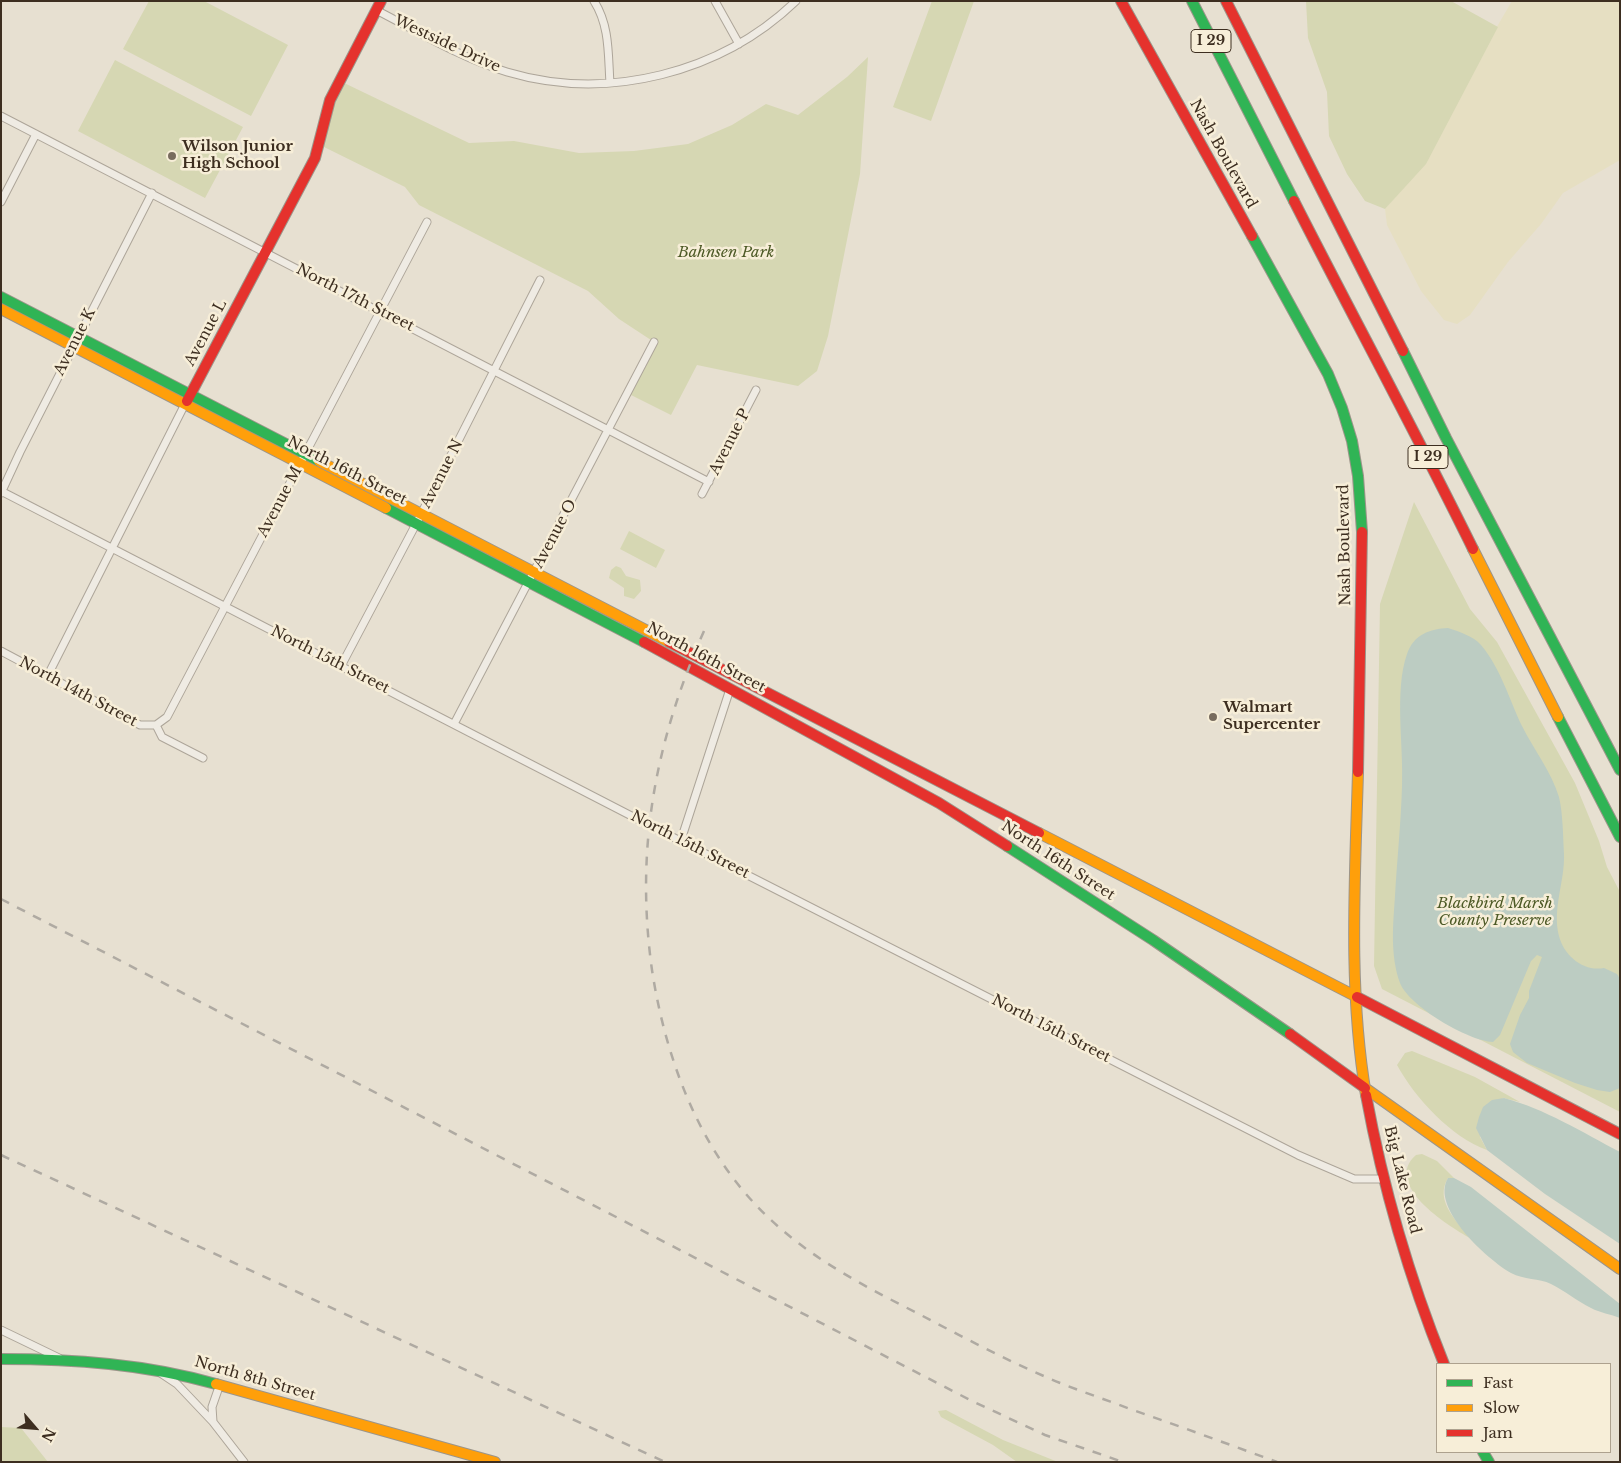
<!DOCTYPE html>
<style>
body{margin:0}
#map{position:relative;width:1621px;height:1463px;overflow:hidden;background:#e7e0d1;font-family:"Libre Baskerville",serif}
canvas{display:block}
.frame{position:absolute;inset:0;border:2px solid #3d2e20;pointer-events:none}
.legend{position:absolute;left:1436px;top:1363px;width:175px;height:90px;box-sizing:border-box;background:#f7eed8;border:1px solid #ada18e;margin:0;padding:6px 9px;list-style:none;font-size:15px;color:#3d2e20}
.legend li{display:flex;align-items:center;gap:10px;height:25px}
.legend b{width:25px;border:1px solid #ada18e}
.north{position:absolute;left:10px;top:1403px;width:50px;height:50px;-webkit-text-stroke:4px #f7eed8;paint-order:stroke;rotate:117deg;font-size:14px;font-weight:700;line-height:20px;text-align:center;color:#3d2e20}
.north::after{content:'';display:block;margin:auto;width:18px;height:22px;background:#3d2e20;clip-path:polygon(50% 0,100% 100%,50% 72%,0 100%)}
</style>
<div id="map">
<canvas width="1621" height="1463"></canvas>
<div class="frame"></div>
<ul class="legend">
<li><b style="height:6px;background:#30b455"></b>Fast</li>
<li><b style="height:6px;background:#ff9f0a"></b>Slow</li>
<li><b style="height:6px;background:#e5322d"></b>Jam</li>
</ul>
<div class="north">N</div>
</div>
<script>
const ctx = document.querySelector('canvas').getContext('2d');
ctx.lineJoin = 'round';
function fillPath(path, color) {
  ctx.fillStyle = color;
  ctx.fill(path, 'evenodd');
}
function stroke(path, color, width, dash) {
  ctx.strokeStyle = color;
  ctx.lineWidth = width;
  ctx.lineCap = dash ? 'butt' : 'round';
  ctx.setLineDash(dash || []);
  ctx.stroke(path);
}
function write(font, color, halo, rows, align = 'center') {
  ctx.font = font + ' "Libre Baskerville",serif';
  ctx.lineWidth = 5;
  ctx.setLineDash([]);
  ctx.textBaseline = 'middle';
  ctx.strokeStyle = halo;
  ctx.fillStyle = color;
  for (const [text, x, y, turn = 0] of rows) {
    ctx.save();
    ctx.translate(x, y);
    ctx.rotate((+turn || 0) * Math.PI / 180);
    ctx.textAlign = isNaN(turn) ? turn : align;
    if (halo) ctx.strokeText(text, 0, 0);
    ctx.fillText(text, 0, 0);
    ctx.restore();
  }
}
fillPath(new Path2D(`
 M 1512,1 L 1620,1 L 1620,160 L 1563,193 L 1541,224 L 1508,262 L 1470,315 L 1457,324 L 1444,320 L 1421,291 L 1387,225 L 1385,209 L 1402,189 Z`), '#e6dfc2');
fillPath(new Path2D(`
 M 149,1 L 204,1 L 288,45 L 251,116 L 123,49 Z
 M 932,1 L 974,1 L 931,121 L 893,107 Z
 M 1451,1 L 1498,27 L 1426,164 L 1385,209 L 1365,201 L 1347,174 L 1329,136 L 1327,92 L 1308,38 L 1306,1 Z
 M 868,57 L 860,174 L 828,336 L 817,371 L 798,386 L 697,365 L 671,415 L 627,393 L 654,342 L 619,319 L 588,291 L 419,205 L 405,187 L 320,145 L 340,81 L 469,143 L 514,141 L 579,153 L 634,151 L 688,144 L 732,125 L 766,104 L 798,115 L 847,77 Z
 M 115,60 L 243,127 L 205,198 L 78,131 Z
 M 1414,502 L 1470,609 L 1497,642 L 1575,783 L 1599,841 L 1607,867 L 1620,892 L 1620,1112 L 1382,989 L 1374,966 L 1380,604 Z
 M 629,531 L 665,550 L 656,568 L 620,549 Z
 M 616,566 L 621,568 L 626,576 L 640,580 L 641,591 L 634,599 L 624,596 L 624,588 L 609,578 L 611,570 Z
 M 1412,1051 L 1475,1077 L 1520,1102 L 1503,1098 L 1480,1137 L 1487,1150 C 1451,1137 1415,1098 1397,1065 L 1405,1053 Z
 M 1422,1154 L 1437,1161 L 1454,1178 L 1448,1178 C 1434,1201 1457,1221 1470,1238 C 1448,1226 1382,1184 1416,1155 Z
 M 946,1410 L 1003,1440 L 1058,1462 L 1017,1462 L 993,1445 L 941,1417 L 938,1411 Z
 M 1,1427 L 21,1428 L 48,1462 L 1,1462 Z`), '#d6d7b3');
fillPath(new Path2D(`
 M 1448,628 C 1460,632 1473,636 1481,645 C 1501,669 1509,699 1522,726 C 1534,750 1551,771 1559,797 C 1563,814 1563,836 1564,854 C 1565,881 1552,909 1559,936 C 1564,956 1584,972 1604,968 L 1617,974 L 1620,979 L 1620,1088 L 1610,1092 L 1597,1090 L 1575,1083 L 1527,1063 L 1513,1052 L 1510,1044 L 1520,1015 L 1529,998 L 1529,991 L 1542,957 L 1537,955 L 1531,961 L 1500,1035 L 1493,1042 C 1468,1041 1409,1006 1400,983 C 1390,955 1393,925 1395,896 C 1397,860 1401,823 1402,786 C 1404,747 1394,691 1407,654 C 1414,634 1430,629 1448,628 Z
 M 1504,1098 C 1545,1109 1582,1132 1620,1152 L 1620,1244 L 1545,1194 L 1487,1150 L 1476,1128 L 1479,1117 L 1483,1107 L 1492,1100 Z
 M 1448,1178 L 1454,1178 L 1471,1187 L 1620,1304 L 1620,1318 C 1611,1314 1600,1313 1591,1308 C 1577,1301 1565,1291 1551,1284 C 1539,1278 1524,1280 1511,1273 C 1487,1259 1430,1208 1448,1178 Z`), '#bcccc2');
const street = new Path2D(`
 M 594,1 C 610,26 608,55 610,83
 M 715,1 L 739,44
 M 376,10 C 419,32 461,58 507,72 C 608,102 721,73 796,1
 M 1,116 L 709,482
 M 1,202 L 36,134
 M 1,491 L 649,825 L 1298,1155 L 1354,1179 L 1384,1179
 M 1,493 L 20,452 L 152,193
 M 702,494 L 756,390
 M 1,651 L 140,725 L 156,725 L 167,717 L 427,222
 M 341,666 L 416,524 L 540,280
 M 48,675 L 185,404
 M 454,724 L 654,342
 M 156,725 L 162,737 L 203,758
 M 681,840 L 730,689
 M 1,1330 L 59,1358
 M 159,1372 L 177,1384 L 213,1422
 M 220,1384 L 212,1407 L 213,1422 L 244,1462`);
const fast = new Path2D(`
 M 1192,1 L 1294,201
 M 1252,236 L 1328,374 L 1342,408 L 1352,441 L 1358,476 L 1362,532
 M 1,297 L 319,461
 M 1403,351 L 1446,438 L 1620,770
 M 386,508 L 644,642
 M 1558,717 L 1620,837
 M 1007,846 L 1153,940 L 1290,1034
 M 1,1359 C 74,1359 145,1364 216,1384
 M 1483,1452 L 1489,1462`);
const slow = new Path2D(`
 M 1,309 L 386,508
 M 319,461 L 669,642
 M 1473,549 L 1558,717
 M 1358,772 C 1355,879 1348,989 1366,1095
 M 1039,833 L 1357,997
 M 1365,1088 L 1620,1269
 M 216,1384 L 495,1462`);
const jam = new Path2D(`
 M 1121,1 L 1252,236
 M 1226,1 L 1403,351
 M 1294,201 C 1353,317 1415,431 1473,549
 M 187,401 L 315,158 L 330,100 L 381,1
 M 644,642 L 939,803 L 1007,846
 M 669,642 L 1039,833
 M 1358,772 L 1362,532
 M 1357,997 L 1620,1134
 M 1290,1034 L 1365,1088
 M 1366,1095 C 1383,1187 1409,1277 1444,1364`);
stroke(street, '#ada599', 9);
stroke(fast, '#9c958a', 12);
stroke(slow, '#9c958a', 12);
stroke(jam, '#9c958a', 12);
stroke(street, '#efebe3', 7);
stroke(fast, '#30b455', 10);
stroke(slow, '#ff9f0a', 10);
stroke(jam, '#e5322d', 10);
stroke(new Path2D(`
 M 704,631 C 655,742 635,849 652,970 C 664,1049 693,1133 746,1194 C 793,1249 854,1281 917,1313 C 959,1335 1002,1358 1046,1377 C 1073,1389 1102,1398 1130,1409 C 1179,1426 1228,1444 1277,1462
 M 1,899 L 972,1401 L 1045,1435 L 1123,1462
 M 1,1155 L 665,1462`), '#afaaa2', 2.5, [9, 9]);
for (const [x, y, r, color] of [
 [172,156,5,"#786c5e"],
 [1213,717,5,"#786c5e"]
]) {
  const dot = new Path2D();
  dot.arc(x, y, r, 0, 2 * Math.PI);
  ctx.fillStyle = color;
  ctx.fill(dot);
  stroke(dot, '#f7eed8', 2);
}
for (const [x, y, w] of [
 [1211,41,40],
 [1428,457,40]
]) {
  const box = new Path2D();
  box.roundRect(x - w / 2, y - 11.5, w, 23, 4);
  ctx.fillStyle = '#f7eed8';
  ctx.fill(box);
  stroke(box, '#3d2e20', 1);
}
write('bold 14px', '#3d2e20', null, [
 ["I 29",1211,41],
 ["I 29",1428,457]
]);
write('15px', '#3d2e20', '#f7eed8', [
 ["Westside Drive",447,44,25],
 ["Nash Boulevard",1223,154,61],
 ["North 17th Street",355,298,27],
 ["Avenue L",206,333,-62],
 ["Avenue K",75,342,-63],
 ["Avenue P",730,442,-63],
 ["North 16th Street",347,471,27],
 ["Avenue N",442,474,-63],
 ["Avenue M",280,502,-62],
 ["Avenue O",555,534,-62],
 ["Nash Boulevard",1345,545,-91],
 ["North 16th Street",706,658,28],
 ["North 15th Street",330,660,27],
 ["North 14th Street",78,692,28],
 ["North 15th Street",690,845,27],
 ["North 16th Street",1058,861,33],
 ["North 15th Street",1051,1029,27],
 ["Big Lake Road",1402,1180,76],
 ["North 8th Street",255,1379,16]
]);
write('bold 15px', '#3d2e20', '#f7eed8', [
 ["Wilson Junior",182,147],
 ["High School",182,164],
 ["Walmart",1223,708],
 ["Supercenter",1223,725]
], 'left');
write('italic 15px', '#4d5a26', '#f7eed8', [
 ["Bahnsen Park",726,253],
 ["Blackbird Marsh",1495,904],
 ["County Preserve",1495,921]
]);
</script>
